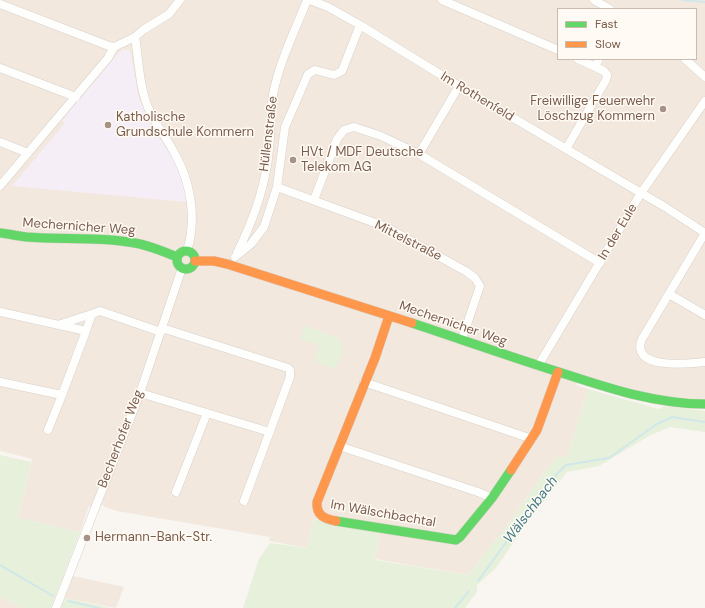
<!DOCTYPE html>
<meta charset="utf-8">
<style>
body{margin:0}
#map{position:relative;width:705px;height:608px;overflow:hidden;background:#f9f5f0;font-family:"DM Sans",sans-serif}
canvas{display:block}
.legend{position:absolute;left:557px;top:8px;width:140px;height:52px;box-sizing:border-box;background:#fffaf3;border:1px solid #cabbb1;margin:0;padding:5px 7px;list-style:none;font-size:12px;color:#7a5c4d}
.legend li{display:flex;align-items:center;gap:8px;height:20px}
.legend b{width:20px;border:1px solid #cabbb1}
</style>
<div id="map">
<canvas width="705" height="608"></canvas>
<ul class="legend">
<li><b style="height:5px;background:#63d668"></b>Fast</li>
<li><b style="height:5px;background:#ff974d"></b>Slow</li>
</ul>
</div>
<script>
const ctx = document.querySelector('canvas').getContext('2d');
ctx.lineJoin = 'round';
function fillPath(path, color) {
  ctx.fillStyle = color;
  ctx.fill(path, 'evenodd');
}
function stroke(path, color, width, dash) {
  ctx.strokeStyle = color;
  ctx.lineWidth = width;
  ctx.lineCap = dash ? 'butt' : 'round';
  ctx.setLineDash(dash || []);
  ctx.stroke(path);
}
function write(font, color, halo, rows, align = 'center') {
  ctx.font = font + ' "DM Sans",sans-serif';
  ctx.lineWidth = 3;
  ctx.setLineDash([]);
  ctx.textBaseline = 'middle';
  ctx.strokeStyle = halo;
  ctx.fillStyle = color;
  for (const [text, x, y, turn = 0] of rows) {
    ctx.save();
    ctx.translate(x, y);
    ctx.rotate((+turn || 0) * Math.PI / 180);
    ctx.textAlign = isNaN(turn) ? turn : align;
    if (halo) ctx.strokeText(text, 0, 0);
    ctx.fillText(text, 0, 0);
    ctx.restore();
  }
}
fillPath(new Path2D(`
 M 0,0 L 705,0 L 705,399 L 671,397 L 647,393 L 582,375 L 576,385 L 588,389 L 567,457 L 557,457 L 545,471 L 504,530 L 468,575 L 375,559 L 380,531 L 313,519 L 308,548 L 269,541 L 270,537 L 117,511 L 105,507 L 103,505 L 89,506 L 80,532 L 18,518 L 32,459 L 0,451 ZM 558,9 L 696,9 L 696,59 L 558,59 Z
 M 73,576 L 124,587 L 116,608 L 65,598 Z
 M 0,596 L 22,608 L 0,608 Z`), '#f2e8de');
fillPath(new Path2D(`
 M 122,49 L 130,51 L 139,99 L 155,130 L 173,157 L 183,181 L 187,202 L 12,186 L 65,123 L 62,120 Z`), '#f6eef6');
fillPath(new Path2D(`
 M 304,326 L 339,338 L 344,350 L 335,369 L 314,361 L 319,345 L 300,339 Z
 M 588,389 L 659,409 L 665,406 L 705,411 L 705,432 L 670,427 L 649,436 L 599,466 L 567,472 L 529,520 L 496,568 L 477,585 L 477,592 L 465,608 L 243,608 L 259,559 L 270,543 L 308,548 L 313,519 L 380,531 L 375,560 L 468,575 L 504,530 L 545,471 L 557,457 L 567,457 Z
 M 0,455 L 31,462 L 18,518 L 80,532 L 51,608 L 22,608 L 0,596 Z
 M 65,598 L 111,608 L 61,608 Z`), '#e7f0db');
stroke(new Path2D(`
 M 682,0 L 705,2
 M 0,565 L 53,596
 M 478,581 L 552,479 L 566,465 L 609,458 L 657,424 L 672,417 L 705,422
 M 68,601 L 99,608
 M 455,608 L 469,591`), '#d0e8ea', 2);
const street = new Path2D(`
 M 310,0 L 328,7 L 360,25 L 459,86 L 665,207 L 705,233
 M 442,0 L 558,50
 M 594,0 L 610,9
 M 0,4 L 109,46 L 114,47
 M 135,37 C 139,61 139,89 150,112 C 157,126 167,139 175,154 C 191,183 197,219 187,251
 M 685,59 L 705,77
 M 595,67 L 599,59
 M 0,68 L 76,97
 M 0,142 L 28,153
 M 566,149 L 606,80 L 607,75 L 604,71 L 578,59
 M 419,154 L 459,86
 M 0,186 L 108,58 L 114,47 L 135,37 L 143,30 L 169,14 L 180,0
 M 277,187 L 386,227 L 467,272 L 475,278 L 480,286 L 462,339
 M 314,200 L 337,139 L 344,130 L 354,127 L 381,136 L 419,154 L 600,263
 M 705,233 L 642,339 C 629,370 689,364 705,362
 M 237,253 C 253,221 266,186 269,149 C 271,131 270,113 273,95 C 279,62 295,31 307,0
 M 235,257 L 251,244 L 264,227 L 277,187 L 285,127 L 308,74 L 315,70 L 334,75 L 342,71 L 360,25
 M 669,294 L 705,315
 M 0,312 L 86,331 L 92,314 L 100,311 L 161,332
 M 58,325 L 92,314
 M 162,328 L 288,368 L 290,370 L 290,377 L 244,501
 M 538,366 L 641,193 L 705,101
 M 0,382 L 62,395 L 86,331
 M 364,382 L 532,439
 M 140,393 L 270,432
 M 48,430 L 62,395
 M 339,446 L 478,492 L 492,498
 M 176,492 L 207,413
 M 56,608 L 140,393 L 182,268`);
const fast = new Path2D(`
 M 0,233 C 9,234 18,236 27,237 C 65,240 102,236 140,244 C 153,247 165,252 177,257
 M177 260a9 9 0 1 1 18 0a9 9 0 1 1-18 0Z
 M 412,323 C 463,340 514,358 565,374 C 611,389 657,404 705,404
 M 336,521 L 456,540 L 460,537 L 492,498 L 511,470`);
const slow = new Path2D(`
 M 195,261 L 214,261 L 227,264 L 412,323
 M 511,470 L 537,430 L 558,372
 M 336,521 C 324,519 316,515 317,502 L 375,358 L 389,316`);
stroke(street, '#d7d1cb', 9);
stroke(fast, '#d9d2cb', 10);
stroke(slow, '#d9d2cb', 10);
stroke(street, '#fefefd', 8);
stroke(fast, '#63d668', 9);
stroke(slow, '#ff974d', 9);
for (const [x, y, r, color] of [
 [663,109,4,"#a69286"],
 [108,125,4,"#a69286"],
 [293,160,4,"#a69286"],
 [87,538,4,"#a69286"]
]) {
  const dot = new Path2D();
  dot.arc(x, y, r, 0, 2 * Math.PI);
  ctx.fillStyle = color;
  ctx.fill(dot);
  stroke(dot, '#fffaf3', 1.5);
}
write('13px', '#7a5c4d', '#fffaf3', [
 ["Im Rothenfeld",477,97,31],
 ["Hüllenstraße",269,134,-83],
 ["Mechernicher Weg",79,227,4],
 ["In der Eule",618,232,-59],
 ["Mittelstraße",408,241,27],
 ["Mechernicher Weg",453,324,19],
 ["Becherhofer Weg",121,439,-69],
 ["Im Wälschbachtal",383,514,10]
]);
write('13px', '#7a5c4d', '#fffaf3', [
 ["Freiwillige Feuerwehr",655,102,"right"],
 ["Löschzug Kommern",655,117,"right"],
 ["Katholische",116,118],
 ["Grundschule Kommern",116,133],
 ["HVt / MDF Deutsche",301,153],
 ["Telekom AG",301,168],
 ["Hermann-Bank-Str.",95,538]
], 'left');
write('italic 14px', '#437c86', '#fffaf3', [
 ["Wälschbach",531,510,-53]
]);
</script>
